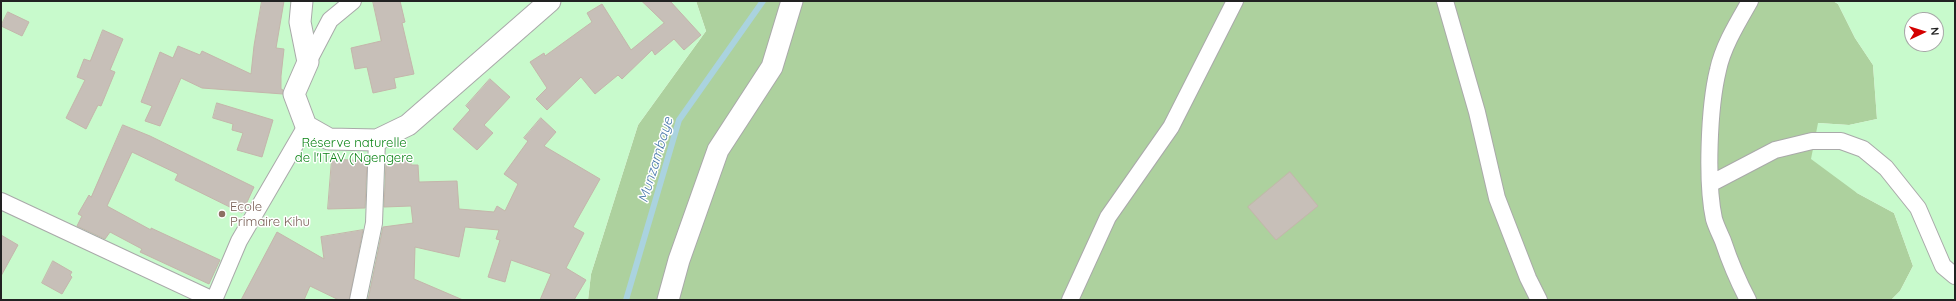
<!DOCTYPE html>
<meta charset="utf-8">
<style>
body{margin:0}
#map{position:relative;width:1956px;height:301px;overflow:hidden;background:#f2efe9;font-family:Quicksand,sans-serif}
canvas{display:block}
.frame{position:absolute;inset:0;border:2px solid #222;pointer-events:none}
.north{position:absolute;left:1904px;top:12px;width:40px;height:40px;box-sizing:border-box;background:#fff;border:1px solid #a7a7a7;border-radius:50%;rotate:86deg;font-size:11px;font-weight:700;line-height:16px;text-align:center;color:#222}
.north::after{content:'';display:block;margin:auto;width:14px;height:18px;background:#d40000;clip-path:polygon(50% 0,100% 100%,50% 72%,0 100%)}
</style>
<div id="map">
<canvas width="1956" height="301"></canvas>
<div class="frame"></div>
<div class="north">N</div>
</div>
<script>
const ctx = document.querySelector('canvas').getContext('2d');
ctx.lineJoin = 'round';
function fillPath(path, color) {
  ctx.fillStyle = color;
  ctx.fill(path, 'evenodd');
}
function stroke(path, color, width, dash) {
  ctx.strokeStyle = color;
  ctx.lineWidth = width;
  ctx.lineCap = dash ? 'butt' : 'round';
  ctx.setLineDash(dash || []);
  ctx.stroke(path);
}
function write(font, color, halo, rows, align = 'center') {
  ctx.font = font + ' Quicksand,sans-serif';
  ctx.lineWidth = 3;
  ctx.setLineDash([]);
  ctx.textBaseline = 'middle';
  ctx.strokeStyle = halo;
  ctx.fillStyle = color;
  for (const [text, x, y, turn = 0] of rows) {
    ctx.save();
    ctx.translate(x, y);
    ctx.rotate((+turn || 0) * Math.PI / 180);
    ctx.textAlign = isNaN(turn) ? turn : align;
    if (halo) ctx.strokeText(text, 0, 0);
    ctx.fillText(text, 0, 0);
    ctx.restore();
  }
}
fillPath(new Path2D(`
 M 696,1 L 1833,1 L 1838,4 L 1855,38 L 1873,65 L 1877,119 L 1849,125 L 1818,123 L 1857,193 L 1894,213 L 1913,266 L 1900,291 L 1891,300 L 588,300 L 591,274 L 638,125 L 706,31 Z`), '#add19e');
fillPath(new Path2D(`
 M 1,1 L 696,1 L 706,31 L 638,125 L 591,274 L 588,300 L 1,300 Z
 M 1833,1 L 1955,1 L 1955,300 L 1891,300 L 1900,291 L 1913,266 L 1894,213 L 1857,193 L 1811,159 L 1818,123 L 1849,125 L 1877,119 L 1873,65 L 1855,38 L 1838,4 ZM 1912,20 L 1936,20 L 1936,44 L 1912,44 Z`), '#c8facc');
stroke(new Path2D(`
 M 626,300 L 679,120 L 763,1`), '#aad3df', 6);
const building = new Path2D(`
 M 262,1 L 284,1 L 276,48 L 284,49 L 281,76 L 281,89 L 283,90 L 283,94 L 202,88 L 181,78 L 160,126 L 145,121 L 152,106 L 141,102 L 160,52 L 173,58 L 178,46 L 200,55 L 202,51 L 251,74 L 254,46 Z
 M 373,1 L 400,1 L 405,22 L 402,23 L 414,74 L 394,78 L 396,88 L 373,93 L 367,67 L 355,69 L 351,48 L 381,41 Z
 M 642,1 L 670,1 L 701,35 L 684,50 L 674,39 L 655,55 L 652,50 L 622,79 L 618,75 L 595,94 L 581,77 L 547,110 L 536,99 L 547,88 L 530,62 L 544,53 L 545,56 L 592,22 L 587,13 L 602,4 L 631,50 L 664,23 Z
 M 8,12 L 29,22 L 22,36 L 1,26 Z
 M 103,30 L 123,39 L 110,70 L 115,72 L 101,106 L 98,105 L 86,129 L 66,118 L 85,80 L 77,77 L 84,59 L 90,61 Z
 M 490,79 L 510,97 L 484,125 L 493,133 L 477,150 L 453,129 L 470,110 L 466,106 Z
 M 217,103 L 273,120 L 262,157 L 237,150 L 243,133 L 232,130 L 233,124 L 213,118 Z
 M 541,118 L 556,132 L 544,146 L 600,179 L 573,227 L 584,233 L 566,268 L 586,280 L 574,300 L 540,300 L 551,274 L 511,260 L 505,282 L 488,277 L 500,240 L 496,239 L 499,230 L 465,227 L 459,257 L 415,247 L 414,279 L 463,300 L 368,300 L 383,227 L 413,223 L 411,206 L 384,207 L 386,163 L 391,163 L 391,160 L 411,160 L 411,165 L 418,165 L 419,182 L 457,181 L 459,209 L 494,212 L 497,206 L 505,211 L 518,184 L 504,174 L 528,141 L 524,138 Z
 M 123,125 L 150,136 L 254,187 L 242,213 L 175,180 L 178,174 L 132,152 L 107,206 L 151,230 L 151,228 L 220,260 L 209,284 L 140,252 L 142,249 L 110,232 L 105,239 L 77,226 L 82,216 L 78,214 L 89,195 L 91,197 Z
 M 332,159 L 367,161 L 365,208 L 328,209 Z
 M 1290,172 L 1318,206 L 1276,240 L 1248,207 Z
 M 363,230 L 349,300 L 339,300 L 310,286 L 304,300 L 241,300 L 277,232 L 324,259 L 321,237 Z
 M 1,235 L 18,245 L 1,276 Z
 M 53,261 L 72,272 L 70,275 L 72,277 L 62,294 L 42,283 Z`);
fillPath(building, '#c7bfb8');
stroke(building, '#c4b6ab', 1);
const minor = new Path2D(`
 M 1445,1 L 1477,112 L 1497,198 L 1528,278 L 1539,300
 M 308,62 L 330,20 L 353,1
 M 1710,184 L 1775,150 L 1812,141 L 1841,141 L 1863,149 L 1886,168 L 1918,208 L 1943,266 L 1955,276
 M 1,201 L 213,300
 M 214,300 L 239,241 L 306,126
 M 358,300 L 374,223 L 377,140
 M 1070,300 L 1108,217 L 1171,127 L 1235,1
 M 1748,300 C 1738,281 1730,262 1723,241 C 1720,234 1716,226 1714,219 C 1706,182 1709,107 1718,70 C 1723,46 1738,22 1750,1`);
const tertiary = new Path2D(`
 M 302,1 L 300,22 L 308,62 L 294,94 L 306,126 L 329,139 L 377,140 L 408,125 L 550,1
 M 668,300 L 679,260 L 718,150 L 772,67 L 792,1`);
stroke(minor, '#a9a9a9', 18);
stroke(tertiary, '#a9a9a9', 23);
stroke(minor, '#fff', 16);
stroke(tertiary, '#fff', 21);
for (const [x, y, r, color] of [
 [222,214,4,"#8d6e63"]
]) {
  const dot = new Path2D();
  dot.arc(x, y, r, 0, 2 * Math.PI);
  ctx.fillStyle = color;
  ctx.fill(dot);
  stroke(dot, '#fff', 1.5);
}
write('13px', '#0c8416', '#fff', [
 ["Réserve naturelle",354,143],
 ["de l'ITAV (Ngengere",354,158]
]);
write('13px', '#785e54', '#fff', [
 ["Ecole",230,207],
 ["Primaire Kihu",230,222]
], 'left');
write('italic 14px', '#4a7aab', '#fff', [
 ["Munzambaye",656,160,-73]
]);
</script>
